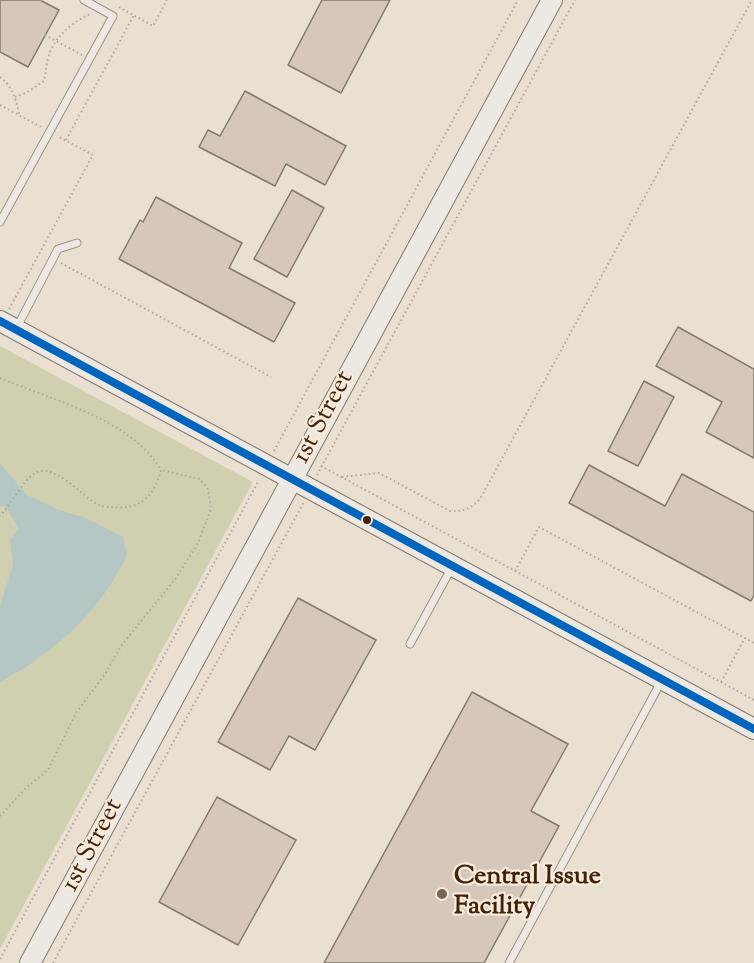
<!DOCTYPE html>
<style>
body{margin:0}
canvas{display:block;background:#e9e0d2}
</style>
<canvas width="754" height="963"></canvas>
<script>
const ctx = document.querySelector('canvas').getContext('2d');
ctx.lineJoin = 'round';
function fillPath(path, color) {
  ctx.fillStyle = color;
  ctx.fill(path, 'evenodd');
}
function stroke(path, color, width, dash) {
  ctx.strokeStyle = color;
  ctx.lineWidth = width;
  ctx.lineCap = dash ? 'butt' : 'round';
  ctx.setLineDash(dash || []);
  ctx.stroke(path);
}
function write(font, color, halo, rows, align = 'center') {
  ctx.font = font + ' "Sorts Mill Goudy",serif';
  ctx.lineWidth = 4.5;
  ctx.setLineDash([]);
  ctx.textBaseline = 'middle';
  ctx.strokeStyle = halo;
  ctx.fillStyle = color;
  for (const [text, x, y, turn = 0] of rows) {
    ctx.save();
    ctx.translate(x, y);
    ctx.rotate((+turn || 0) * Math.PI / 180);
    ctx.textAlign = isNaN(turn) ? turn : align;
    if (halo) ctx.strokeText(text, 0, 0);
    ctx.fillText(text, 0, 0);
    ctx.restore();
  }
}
fillPath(new Path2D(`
 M 0,346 L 253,482 L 0,949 Z`), '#d0d0b0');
fillPath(new Path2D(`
 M 0,463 L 27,495 L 59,510 L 86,518 L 123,537 C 124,543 127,550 126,556 C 125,561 120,568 118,572 C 93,618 46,658 0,682 L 0,606 L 13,564 L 10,539 L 19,529 L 6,507 L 0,505 Z`), '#b4c7c4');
const building = new Path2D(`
 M 0,0 L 40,0 L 59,10 L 28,67 L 0,52 Z
 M 322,0 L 390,0 L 341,93 L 288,65 Z
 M 245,91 L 346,146 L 325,185 L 286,164 L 275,186 L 199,147 L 208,130 L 220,136 Z
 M 292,190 L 324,208 L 287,277 L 254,259 Z
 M 156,197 L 242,243 L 229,268 L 295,303 L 274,342 L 119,259 L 140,220 L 143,222 Z
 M 678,327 L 754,369 L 754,458 L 706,432 L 722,402 L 656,366 Z
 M 644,381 L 674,397 L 638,466 L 608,451 Z
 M 589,465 L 665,506 L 682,474 L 754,512 L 754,595 L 751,601 L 569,503 Z
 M 298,598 L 376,640 L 315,750 L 289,736 L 270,770 L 218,742 Z
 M 472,692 L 568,744 L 531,811 L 559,826 L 484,963 L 324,963 Z
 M 217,797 L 296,840 L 238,945 L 159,902 Z`);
fillPath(building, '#d5c7ba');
stroke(building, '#83796e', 1.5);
const lane = new Path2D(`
 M 0,222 L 113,16 L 84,0
 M 17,327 L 58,249 L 77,243
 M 410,644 L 452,567
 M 509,963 L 662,680`);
const secondary = new Path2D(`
 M 0,321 L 754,729
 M 30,963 L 552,0`);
stroke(lane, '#9c9288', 9);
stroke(secondary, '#83796e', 22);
stroke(new Path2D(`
 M 41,1 L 42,0
 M 119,7 L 153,26 L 167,0
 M 45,35 L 82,55
 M 0,77 C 12,86 17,101 19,115
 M 15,97 L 26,93 L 44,81 C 46,73 46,66 48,58 C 54,37 71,23 90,14
 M 0,105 L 41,127
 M 66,140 L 134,15
 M 61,263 L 271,377
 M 9,309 L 93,155 L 57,136
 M 0,378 C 52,400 131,419 161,470 C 154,497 140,510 112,507 C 108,507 102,507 99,505 C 83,498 55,462 35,473 C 22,481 11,505 0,516
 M 274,451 L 518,0
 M 321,466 L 754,700
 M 317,475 L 575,0
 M 342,477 L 379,473 L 450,511 C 464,512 471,508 480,499 L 752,0
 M 515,571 L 539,527 L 754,643
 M 721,682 L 745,638
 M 0,816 L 27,787 L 48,770 L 76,713 L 105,674 L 121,646 L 176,578 L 198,543 L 211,509 L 208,489 L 200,479 L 161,470
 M 0,959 L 259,480
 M 53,963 L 304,502`), '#ada59e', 2, [1.5, 3]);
stroke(lane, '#ede8e1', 7);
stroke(secondary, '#ede8e1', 20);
stroke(new Path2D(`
 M 0,321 L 754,729`), '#0065bd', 8);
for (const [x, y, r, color] of [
 [367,520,5,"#42220b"],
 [442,894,6,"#7c6451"]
]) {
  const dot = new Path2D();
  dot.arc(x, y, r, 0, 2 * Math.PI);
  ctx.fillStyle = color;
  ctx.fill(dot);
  stroke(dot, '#f7ecdb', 2);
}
write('26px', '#42220b', '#f7ecdb', [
 ["1st Street",325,418,-62],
 ["1st Street",94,846,-62]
]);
write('bold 26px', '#42220b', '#f7ecdb', [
 ["Central Issue",454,879],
 ["Facility",454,909]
], 'left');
</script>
